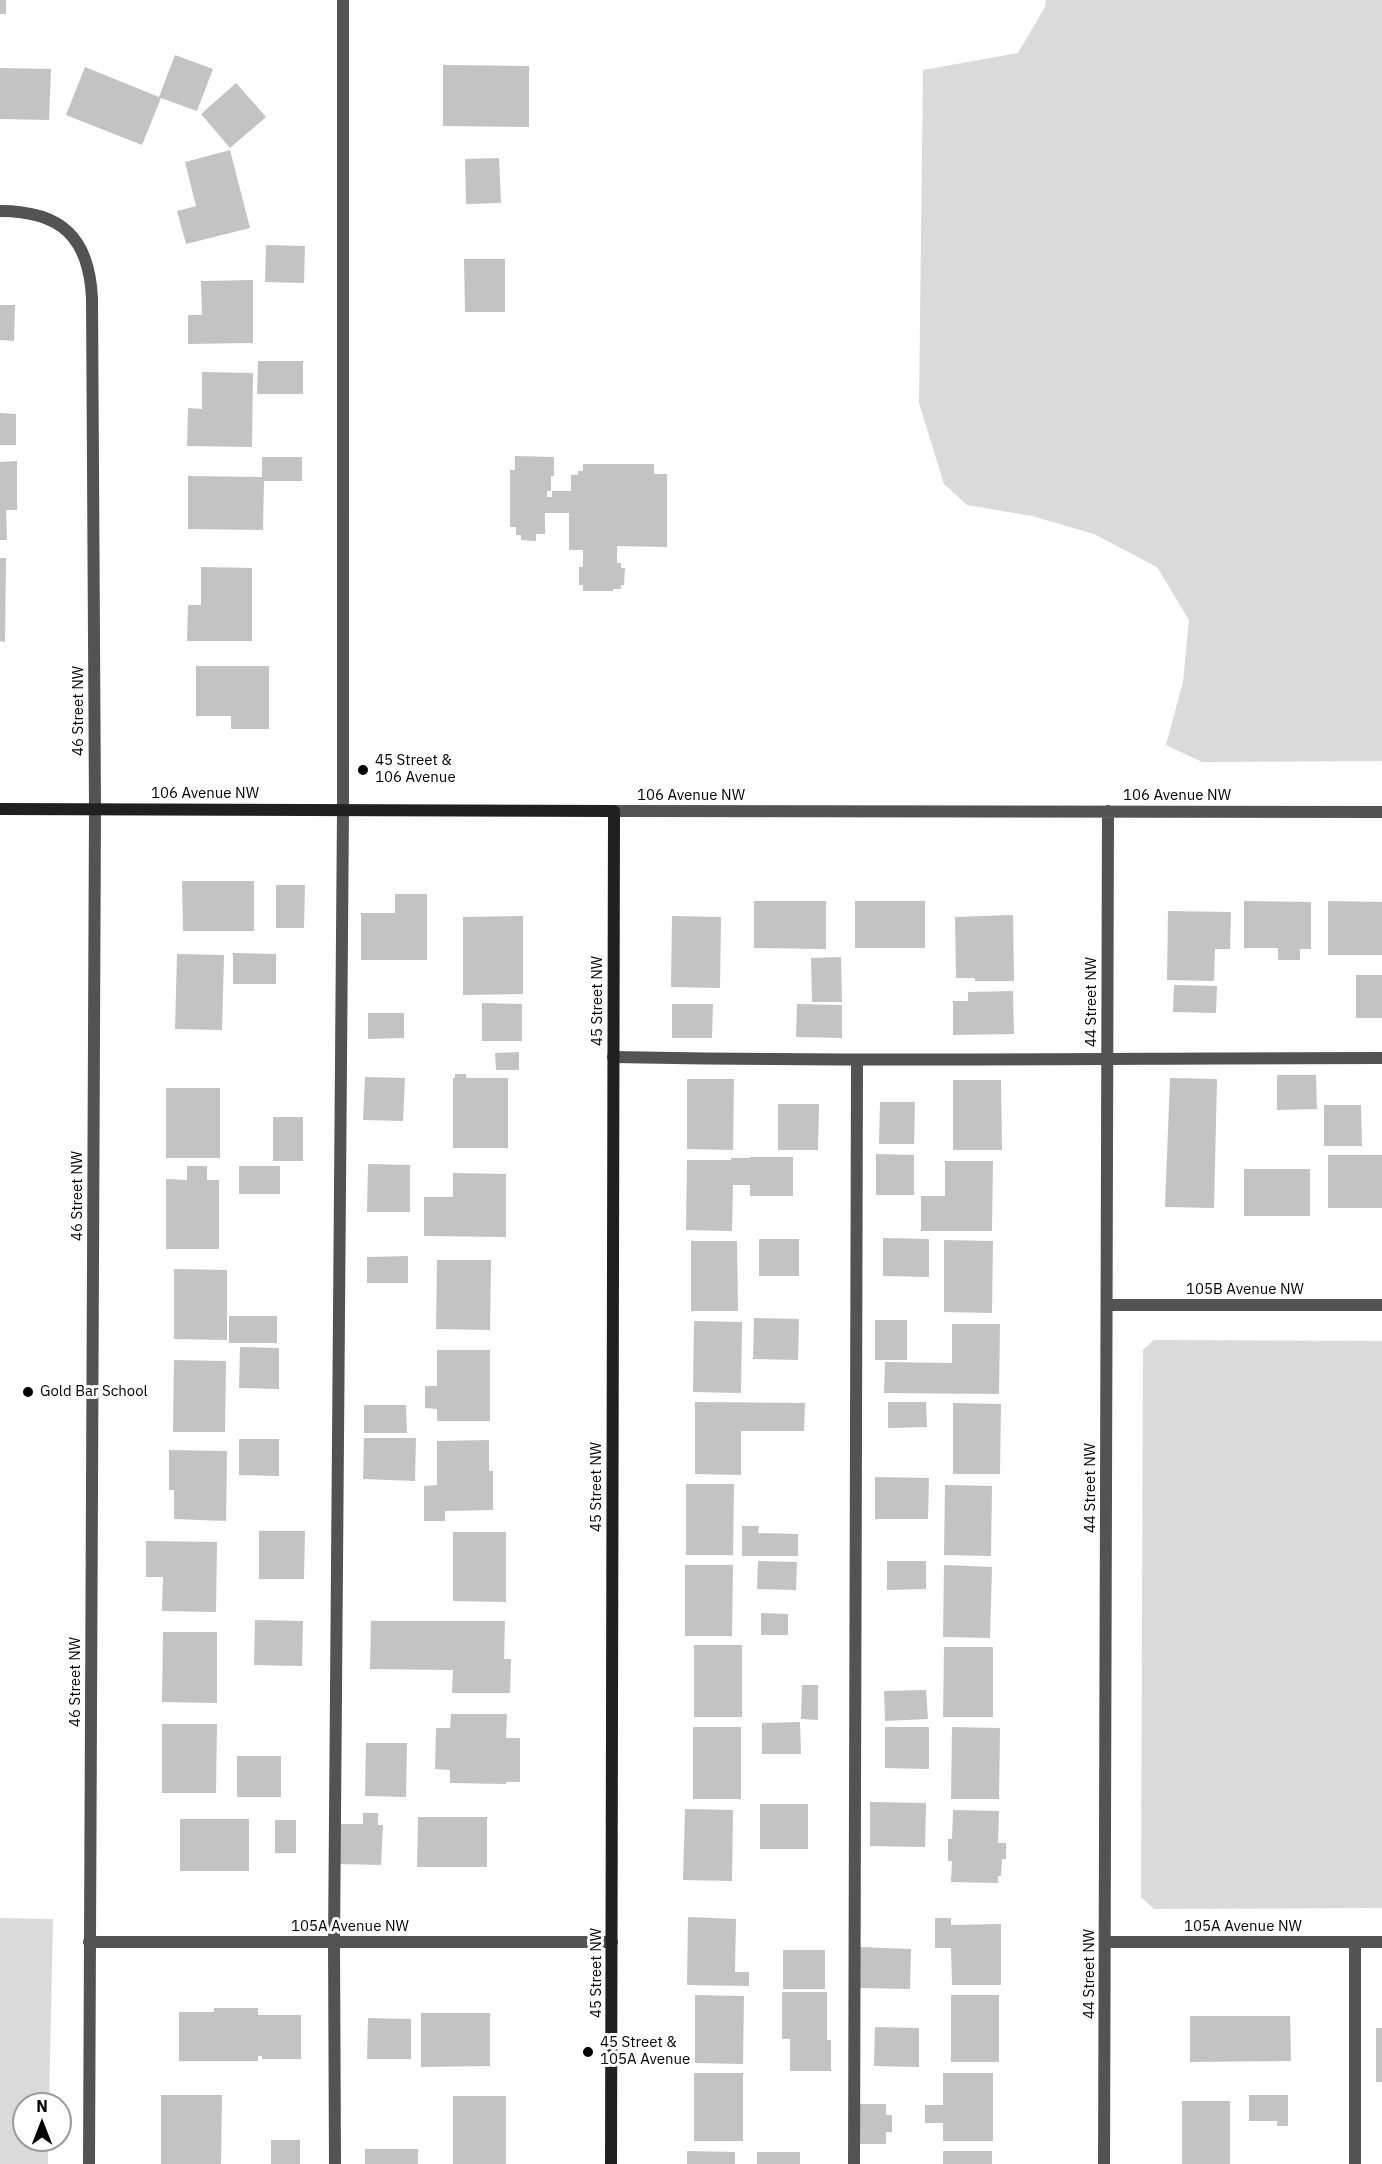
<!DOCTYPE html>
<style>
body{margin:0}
#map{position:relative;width:1382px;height:2164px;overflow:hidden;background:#fff;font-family:"IBM Plex Sans",sans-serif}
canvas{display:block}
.north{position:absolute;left:12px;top:2092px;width:60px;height:60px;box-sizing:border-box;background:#fff;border:2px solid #999;border-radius:50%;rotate:0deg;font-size:16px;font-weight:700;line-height:24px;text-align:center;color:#000}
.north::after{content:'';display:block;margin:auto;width:21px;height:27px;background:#000;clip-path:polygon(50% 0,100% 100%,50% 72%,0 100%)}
</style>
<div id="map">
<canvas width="1382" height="2164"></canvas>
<div class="north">N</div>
</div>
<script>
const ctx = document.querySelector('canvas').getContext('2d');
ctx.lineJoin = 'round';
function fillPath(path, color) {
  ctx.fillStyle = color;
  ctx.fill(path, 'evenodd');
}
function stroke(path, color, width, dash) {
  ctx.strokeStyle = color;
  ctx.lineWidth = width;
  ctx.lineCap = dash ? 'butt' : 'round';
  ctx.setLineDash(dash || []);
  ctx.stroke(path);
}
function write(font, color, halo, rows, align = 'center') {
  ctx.font = font + ' "IBM Plex Sans",sans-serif';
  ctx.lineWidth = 6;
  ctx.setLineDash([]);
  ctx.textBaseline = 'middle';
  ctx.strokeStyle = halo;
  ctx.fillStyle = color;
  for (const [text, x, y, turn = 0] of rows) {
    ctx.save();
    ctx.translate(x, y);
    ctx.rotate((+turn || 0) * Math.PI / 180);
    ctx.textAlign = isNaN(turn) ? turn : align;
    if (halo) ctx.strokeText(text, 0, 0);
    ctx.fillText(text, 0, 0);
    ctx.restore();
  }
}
fillPath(new Path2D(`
 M 1046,0 L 1382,0 L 1382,761 L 1202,762 L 1166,745 L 1183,682 L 1189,620 L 1157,567 L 1094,534 L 1032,516 L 967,505 L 944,484 L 919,403 L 923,70 L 1018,53 L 1045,7 Z
 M 1154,1340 L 1382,1341 L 1382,1908 L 1154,1909 L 1141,1897 L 1143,1350 Z
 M 0,1918 L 53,1919 L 49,2104 L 24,2104 L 24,2140 L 48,2140 L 48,2164 L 0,2164 Z`), '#dadada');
fillPath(new Path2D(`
 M 0,0 L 6,0 L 6,14 L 0,14 Z
 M 175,55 L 213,69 L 197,111 L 161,98 L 142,145 L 66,115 L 85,67 L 159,97 Z
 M 443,65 L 529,66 L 529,127 L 443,126 Z
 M 0,68 L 51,69 L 49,120 L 0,119 Z
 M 236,83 L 266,117 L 230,148 L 201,114 Z
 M 230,150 L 250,228 L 186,244 L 177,211 L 196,206 L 185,162 Z
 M 499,158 L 501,203 L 466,204 L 465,159 Z
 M 266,245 L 305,246 L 304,283 L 265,282 Z
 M 464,259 L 505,259 L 505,312 L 465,312 Z
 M 253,280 L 253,343 L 188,344 L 188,315 L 202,315 L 201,281 Z
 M 0,305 L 15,305 L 14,341 L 0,340 Z
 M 258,361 L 303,361 L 303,394 L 257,394 Z
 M 202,372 L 253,373 L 252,447 L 187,446 L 188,408 L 202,409 Z
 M 0,413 L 16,414 L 16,445 L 0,445 Z
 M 515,456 L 554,457 L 554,476 L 551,476 L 551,491 L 547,491 L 547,497 L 552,497 L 552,491 L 571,491 L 571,475 L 578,475 L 578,471 L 583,471 L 583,464 L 654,464 L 654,474 L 667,474 L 667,547 L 617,546 L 617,563 L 621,563 L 621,568 L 625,568 L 624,585 L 621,585 L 621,589 L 613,589 L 613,591 L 583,591 L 583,585 L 579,585 L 579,567 L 583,567 L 583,550 L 569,550 L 569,513 L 545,513 L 545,534 L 536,534 L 536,541 L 521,540 L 521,535 L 516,535 L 516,527 L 510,527 L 510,470 L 515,470 Z
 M 262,457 L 302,457 L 302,481 L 264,481 L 263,530 L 188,529 L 188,476 L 262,477 Z
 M 17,461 L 17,510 L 6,510 L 7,540 L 0,540 L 0,462 Z
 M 0,558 L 6,558 L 5,642 L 0,641 Z
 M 201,567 L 252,568 L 252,641 L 187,641 L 188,605 L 201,605 Z
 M 196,666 L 269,666 L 269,729 L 231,729 L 231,716 L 196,716 Z
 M 182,881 L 254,881 L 254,931 L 183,931 Z
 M 276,885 L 305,885 L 304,928 L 276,928 Z
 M 395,894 L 427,894 L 427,960 L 361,960 L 361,913 L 395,913 Z
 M 754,901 L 826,901 L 826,949 L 754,948 Z
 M 855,901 L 925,901 L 925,948 L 855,948 Z
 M 1244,901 L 1311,902 L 1311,949 L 1300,949 L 1300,960 L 1278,960 L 1278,948 L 1244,948 Z
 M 1328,901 L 1382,902 L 1382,955 L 1328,955 Z
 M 1168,911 L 1231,912 L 1230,949 L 1215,949 L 1214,981 L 1167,980 Z
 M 1013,915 L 1014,981 L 975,981 L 975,978 L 956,978 L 955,917 Z
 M 523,916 L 523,994 L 463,995 L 463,917 Z
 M 672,916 L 721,917 L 720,988 L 671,987 Z
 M 233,953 L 276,954 L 276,984 L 233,984 Z
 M 177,954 L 224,955 L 222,1030 L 175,1029 Z
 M 841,957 L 842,1002 L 812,1002 L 811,958 Z
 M 1356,975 L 1382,975 L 1382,1018 L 1356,1018 Z
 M 1174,985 L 1217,986 L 1216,1013 L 1173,1012 Z
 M 1013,991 L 1014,1034 L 953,1035 L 953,1001 L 968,1001 L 968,992 Z
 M 482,1003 L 522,1004 L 522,1041 L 482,1041 Z
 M 672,1004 L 713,1004 L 712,1038 L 672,1038 Z
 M 797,1004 L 842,1005 L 842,1038 L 796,1037 Z
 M 368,1013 L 404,1013 L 404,1038 L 368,1039 Z
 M 519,1052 L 519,1070 L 496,1070 L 495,1053 Z
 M 455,1074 L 466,1074 L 466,1078 L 508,1078 L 508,1148 L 453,1148 L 453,1078 L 455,1078 Z
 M 1277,1075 L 1316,1075 L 1317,1109 L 1277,1110 Z
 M 365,1077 L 405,1078 L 403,1121 L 363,1120 Z
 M 1170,1078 L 1217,1079 L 1214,1208 L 1165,1207 Z
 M 687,1079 L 734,1079 L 733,1150 L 687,1149 Z
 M 953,1080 L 1001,1080 L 1002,1150 L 953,1150 Z
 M 166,1088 L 220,1088 L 220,1158 L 166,1158 Z
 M 880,1102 L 915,1102 L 914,1144 L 879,1144 Z
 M 778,1104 L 819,1104 L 818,1150 L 778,1150 Z
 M 1324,1105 L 1361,1105 L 1362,1146 L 1324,1146 Z
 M 273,1117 L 303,1117 L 303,1161 L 273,1161 Z
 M 876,1154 L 914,1155 L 914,1195 L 876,1195 Z
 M 1328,1155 L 1382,1155 L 1382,1208 L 1328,1208 Z
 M 750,1157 L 793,1157 L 793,1196 L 750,1196 L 750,1185 L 733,1185 L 732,1231 L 686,1230 L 687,1160 L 731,1160 L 731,1158 L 750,1158 Z
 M 945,1161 L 993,1161 L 992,1231 L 921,1231 L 921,1196 L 945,1196 Z
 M 368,1164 L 410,1165 L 410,1212 L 367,1212 Z
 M 187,1166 L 207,1166 L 207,1180 L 219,1180 L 219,1249 L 166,1249 L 166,1179 L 187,1180 Z
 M 239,1166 L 280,1166 L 280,1194 L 239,1194 Z
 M 1244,1169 L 1310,1169 L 1310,1216 L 1244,1216 Z
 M 453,1173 L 506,1174 L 506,1237 L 424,1236 L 424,1197 L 453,1197 Z
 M 883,1238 L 929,1239 L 929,1277 L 883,1276 Z
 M 759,1239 L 799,1239 L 799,1276 L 759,1276 Z
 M 944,1240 L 993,1241 L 992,1313 L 944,1312 Z
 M 691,1241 L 737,1241 L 738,1311 L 691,1311 Z
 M 408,1256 L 408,1283 L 367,1283 L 367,1257 Z
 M 437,1260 L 491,1260 L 490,1330 L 436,1329 Z
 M 174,1269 L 227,1270 L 227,1340 L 174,1339 Z
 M 229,1316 L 277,1316 L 277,1343 L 229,1343 Z
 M 754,1318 L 799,1319 L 798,1360 L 753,1359 Z
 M 875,1320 L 907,1320 L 907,1360 L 875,1360 Z
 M 694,1321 L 742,1322 L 741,1393 L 693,1392 Z
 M 952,1324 L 1000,1324 L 999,1394 L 884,1393 L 885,1362 L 952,1363 Z
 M 240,1347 L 279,1348 L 279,1389 L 239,1388 Z
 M 437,1350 L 490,1350 L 490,1421 L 437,1421 L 437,1409 L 425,1408 L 425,1386 L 437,1386 Z
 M 174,1360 L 226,1361 L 225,1432 L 173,1432 Z
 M 695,1402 L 805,1403 L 804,1431 L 741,1431 L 741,1475 L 695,1474 Z
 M 888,1402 L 926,1402 L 927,1427 L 888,1428 Z
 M 953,1403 L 1001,1404 L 1000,1474 L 953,1474 Z
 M 364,1405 L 406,1405 L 407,1433 L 364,1433 Z
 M 364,1438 L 416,1438 L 415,1481 L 363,1479 Z
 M 239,1439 L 279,1439 L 279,1476 L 239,1475 Z
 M 489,1440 L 489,1471 L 493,1471 L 493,1510 L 445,1511 L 445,1521 L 424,1521 L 424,1486 L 437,1485 L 437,1441 Z
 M 169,1450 L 227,1451 L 226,1521 L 174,1519 L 174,1490 L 169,1490 Z
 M 875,1477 L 929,1478 L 928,1519 L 875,1519 Z
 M 686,1484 L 734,1484 L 733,1555 L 686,1555 Z
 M 945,1485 L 992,1486 L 991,1556 L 944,1555 Z
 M 742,1526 L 759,1526 L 758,1533 L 798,1534 L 798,1556 L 742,1556 Z
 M 259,1531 L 305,1531 L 304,1579 L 259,1579 Z
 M 453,1532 L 506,1532 L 506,1602 L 453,1601 Z
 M 146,1541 L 217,1542 L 216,1612 L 162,1611 L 163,1577 L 146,1577 Z
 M 758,1561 L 797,1562 L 796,1590 L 757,1589 Z
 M 887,1561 L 926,1561 L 926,1589 L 887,1590 Z
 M 685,1565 L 733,1565 L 732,1636 L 685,1636 Z
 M 944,1565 L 992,1567 L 990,1638 L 943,1637 Z
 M 761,1613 L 788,1614 L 788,1635 L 761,1635 Z
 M 255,1620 L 303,1621 L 302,1666 L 254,1665 Z
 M 371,1621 L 505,1621 L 504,1659 L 511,1659 L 510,1693 L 452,1693 L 453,1670 L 370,1669 Z
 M 163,1632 L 217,1632 L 217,1703 L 162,1702 Z
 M 694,1645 L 742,1645 L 742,1717 L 694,1717 Z
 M 944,1647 L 993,1647 L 993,1717 L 943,1717 Z
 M 802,1685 L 818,1685 L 818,1720 L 801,1719 Z
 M 926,1690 L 928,1719 L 885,1721 L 884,1691 Z
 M 451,1714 L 507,1714 L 506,1738 L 520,1738 L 520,1782 L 506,1782 L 506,1784 L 450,1783 L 450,1770 L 435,1769 L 436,1728 L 450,1728 Z
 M 800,1722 L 801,1754 L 762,1754 L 762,1723 Z
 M 162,1724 L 217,1724 L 216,1793 L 162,1793 Z
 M 693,1727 L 741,1727 L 741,1799 L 693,1799 Z
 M 885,1727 L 929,1727 L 929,1769 L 885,1768 Z
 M 952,1727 L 1000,1728 L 999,1799 L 951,1799 Z
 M 366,1743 L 407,1743 L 406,1797 L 365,1796 Z
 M 237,1756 L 281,1756 L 281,1797 L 237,1797 Z
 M 870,1802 L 926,1803 L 925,1847 L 870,1846 Z
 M 760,1804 L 808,1804 L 808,1849 L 760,1849 Z
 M 685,1809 L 733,1810 L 732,1881 L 683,1880 Z
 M 953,1810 L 999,1811 L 998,1843 L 1006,1843 L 1006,1859 L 1002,1859 L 1001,1876 L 998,1876 L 998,1883 L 951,1882 L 952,1861 L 948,1861 L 948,1839 L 952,1839 Z
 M 363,1813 L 378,1813 L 378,1825 L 383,1825 L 381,1865 L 337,1864 L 338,1824 L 363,1824 Z
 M 418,1817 L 487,1817 L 487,1867 L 417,1867 Z
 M 180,1819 L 249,1819 L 249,1871 L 180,1871 Z
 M 275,1820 L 296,1820 L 296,1853 L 275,1853 Z
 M 688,1917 L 736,1919 L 735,1972 L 749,1972 L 749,1986 L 687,1985 Z
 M 935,1918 L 951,1918 L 951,1925 L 1001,1924 L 1001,1985 L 952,1985 L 951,1948 L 935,1948 Z
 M 860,1947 L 911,1949 L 910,1989 L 859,1988 Z
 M 783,1950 L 825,1950 L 825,1989 L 783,1989 Z
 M 782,1992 L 827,1992 L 827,2040 L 831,2040 L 831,2071 L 790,2071 L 790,2039 L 782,2039 Z
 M 695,1995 L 744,1996 L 743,2064 L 695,2063 Z
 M 951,1995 L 999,1995 L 999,2062 L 951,2062 Z
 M 214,2008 L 258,2008 L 258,2015 L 301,2015 L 301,2059 L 262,2059 L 262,2056 L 258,2056 L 258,2061 L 179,2061 L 179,2012 L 214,2012 Z
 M 421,2013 L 490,2013 L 490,2066 L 421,2067 Z
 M 1190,2016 L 1290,2016 L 1291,2061 L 1190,2062 Z
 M 368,2018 L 411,2019 L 411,2059 L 367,2059 Z
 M 875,2027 L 919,2028 L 919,2067 L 874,2066 Z
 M 1376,2028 L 1382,2028 L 1382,2082 L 1376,2082 Z
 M 694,2073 L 743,2073 L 743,2141 L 694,2141 Z
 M 943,2073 L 993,2073 L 993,2141 L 943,2141 L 943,2123 L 925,2123 L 925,2105 L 943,2105 Z
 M 161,2095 L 222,2095 L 221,2164 L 161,2164 Z
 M 1249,2095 L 1288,2095 L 1288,2126 L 1277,2126 L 1277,2121 L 1249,2121 Z
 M 453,2096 L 506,2096 L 506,2164 L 453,2164 Z
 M 1182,2101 L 1230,2101 L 1230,2164 L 1182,2164 Z
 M 859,2104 L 886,2104 L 886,2115 L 892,2115 L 892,2132 L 886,2132 L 886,2144 L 859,2144 Z
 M 271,2140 L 300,2140 L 300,2164 L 271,2164 Z
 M 365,2149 L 418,2149 L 418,2164 L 365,2164 Z
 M 687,2151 L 735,2152 L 735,2164 L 687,2164 Z
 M 943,2151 L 992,2151 L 992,2164 L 943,2164 Z
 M 757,2152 L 800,2152 L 800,2164 L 757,2164 Z`), '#c3c3c3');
stroke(new Path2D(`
 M 613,1057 C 869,1062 1126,1058 1382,1058
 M 1355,1942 L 1355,2164
 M 335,2164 L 334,1942 L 343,809 L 343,0
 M 854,2164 L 857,1061`), '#535353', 12);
stroke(new Path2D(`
 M 0,211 C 61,211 89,237 92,298 L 95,809 L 89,2164
 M 614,811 L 1382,812
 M 1107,1305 L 1382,1305
 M 89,1942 L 612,1942
 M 1105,1942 L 1382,1942
 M 1104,2164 L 1108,811`), '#535353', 12);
stroke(new Path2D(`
 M 0,809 L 614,811 L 611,2164`), '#202020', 12);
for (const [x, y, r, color] of [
 [363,770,6,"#000"],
 [28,1392,6,"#000"],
 [588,2052,6,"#000"]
]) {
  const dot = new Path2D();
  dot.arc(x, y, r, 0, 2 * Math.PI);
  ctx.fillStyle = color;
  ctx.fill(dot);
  stroke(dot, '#fff', 2);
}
write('15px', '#000', '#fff', [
 ["46 Street NW",79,711,-90],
 ["106 Avenue NW",205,794],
 ["106 Avenue NW",691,796],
 ["106 Avenue NW",1177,796],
 ["45 Street NW",598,1001,-90],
 ["44 Street NW",1092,1002,-90],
 ["46 Street NW",78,1196,-90],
 ["105B Avenue NW",1245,1290],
 ["45 Street NW",597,1487,-90],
 ["44 Street NW",1091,1488,-90],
 ["46 Street NW",76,1682,-90],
 ["105A Avenue NW",350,1927],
 ["105A Avenue NW",1243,1927],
 ["45 Street NW",597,1973,-90],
 ["44 Street NW",1090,1974,-90]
]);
write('15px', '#000', '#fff', [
 ["45 Street &",375,761],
 ["106 Avenue",375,778],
 ["Gold Bar School",40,1392],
 ["45 Street &",600,2043],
 ["105A Avenue",600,2060]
], 'left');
</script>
